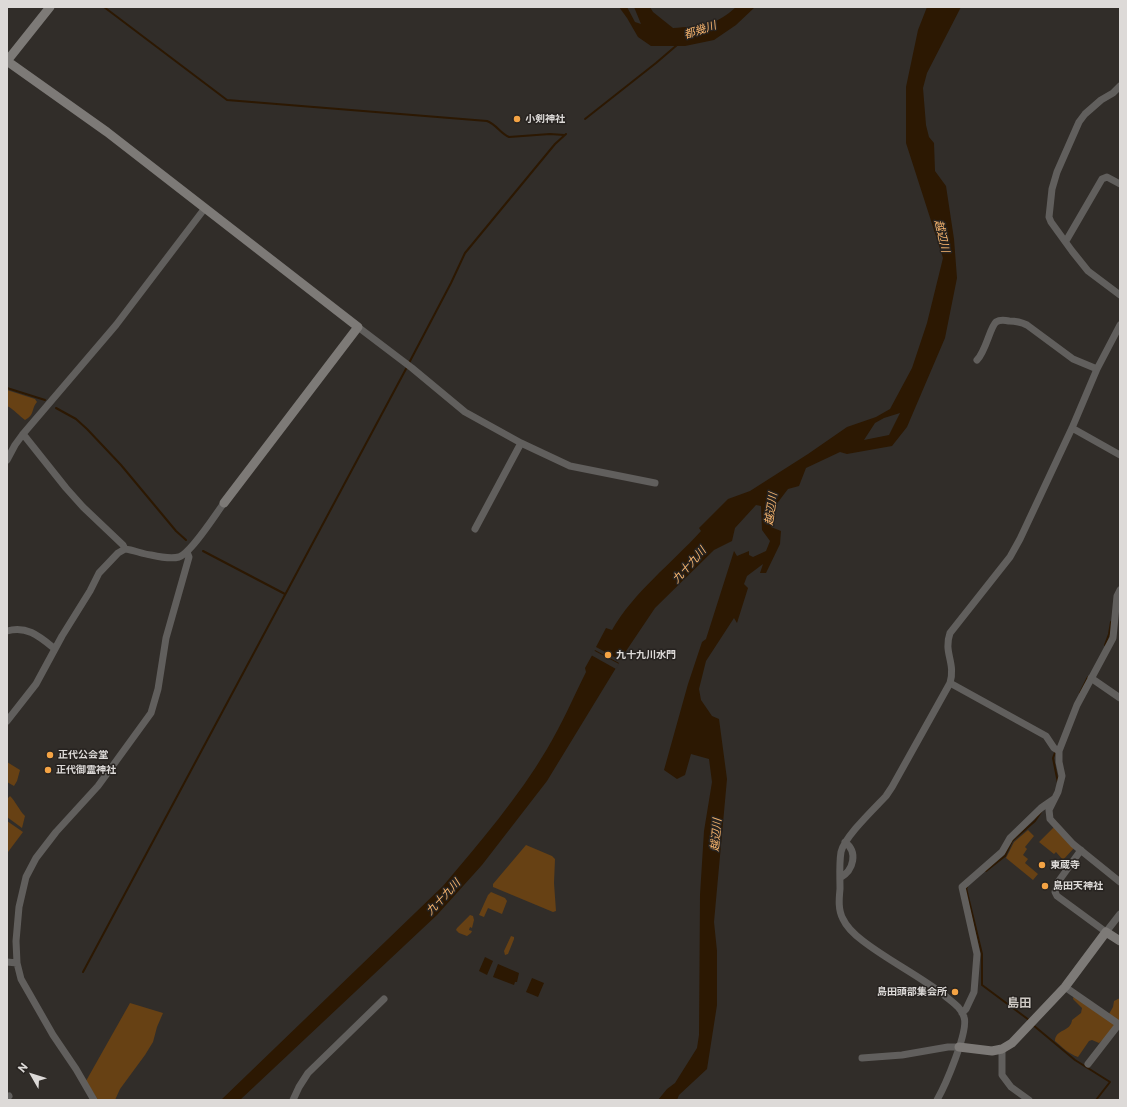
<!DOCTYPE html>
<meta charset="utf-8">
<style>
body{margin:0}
#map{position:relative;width:1127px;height:1107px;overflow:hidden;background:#312d29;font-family:Commissioner,sans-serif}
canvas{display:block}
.frame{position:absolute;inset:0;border:8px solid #dddad8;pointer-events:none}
.north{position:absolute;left:12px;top:1055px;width:40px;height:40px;-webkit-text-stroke:3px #272320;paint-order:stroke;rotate:309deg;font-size:11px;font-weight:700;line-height:16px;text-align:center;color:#dddad8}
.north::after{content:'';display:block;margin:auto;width:14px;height:18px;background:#dddad8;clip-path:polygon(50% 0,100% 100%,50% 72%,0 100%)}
</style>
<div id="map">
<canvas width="1127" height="1107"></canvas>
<div class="frame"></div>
<div class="north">N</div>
</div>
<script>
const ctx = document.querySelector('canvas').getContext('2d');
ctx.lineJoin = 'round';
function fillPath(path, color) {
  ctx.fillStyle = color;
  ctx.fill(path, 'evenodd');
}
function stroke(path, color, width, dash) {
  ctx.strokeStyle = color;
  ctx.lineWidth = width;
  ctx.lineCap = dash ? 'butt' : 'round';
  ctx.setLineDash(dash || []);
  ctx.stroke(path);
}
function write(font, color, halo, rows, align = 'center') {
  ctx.font = font + ' Commissioner,"Noto Sans JP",sans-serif';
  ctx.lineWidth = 3;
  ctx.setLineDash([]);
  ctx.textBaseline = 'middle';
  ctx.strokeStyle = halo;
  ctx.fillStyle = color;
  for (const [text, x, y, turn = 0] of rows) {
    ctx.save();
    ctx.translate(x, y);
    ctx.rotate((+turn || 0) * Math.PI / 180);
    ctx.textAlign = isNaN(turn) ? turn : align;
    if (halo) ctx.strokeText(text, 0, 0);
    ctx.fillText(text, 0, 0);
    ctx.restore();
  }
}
fillPath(new Path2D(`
 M 7,390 L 35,399 L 37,402 C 31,409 35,415 25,420 C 19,416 14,409 7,406 Z
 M 7,762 L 20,770 L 17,781 L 14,786 L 7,782 Z
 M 10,796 C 16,802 19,810 25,816 L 22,828 L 7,817 L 7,799 Z
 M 7,821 L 23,832 L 8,852 L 7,851 Z
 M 1054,827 L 1074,848 L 1063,860 L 1056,852 L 1054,854 L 1039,842 Z
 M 1028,830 L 1034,836 L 1025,847 L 1027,849 L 1023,855 L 1028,859 L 1025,863 L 1038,874 L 1033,880 L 1006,858 L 1014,842 Z
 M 526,845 L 552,856 L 555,859 L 554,883 L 556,911 L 553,912 L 493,887 L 493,884 Z
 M 491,892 L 505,898 L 507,901 L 502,914 L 488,908 L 484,917 L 479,915 L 488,895 Z
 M 470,915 L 473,916 L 474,920 L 472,928 L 470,927 L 469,930 L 472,931 L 471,933 L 467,936 L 459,933 L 456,930 L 457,928 Z
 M 511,936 L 514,937 L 514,939 L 508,954 L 505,955 L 504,951 Z
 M 1074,995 L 1109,1014 L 1113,1007 L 1114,1001 L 1120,998 L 1120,1026 L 1099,1043 L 1092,1040 L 1089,1041 L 1078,1057 C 1069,1054 1062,1047 1055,1041 C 1055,1029 1071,1032 1072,1020 L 1081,1013 L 1082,1008 L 1073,999 Z
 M 130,1003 L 163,1013 L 157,1027 L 153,1042 L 145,1055 L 120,1089 L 115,1100 L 98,1100 L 86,1081 Z`), '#674114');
fillPath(new Path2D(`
 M 619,7 L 627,7 L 635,22 L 641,24 L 634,7 L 650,7 L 653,12 L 673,28 C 700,26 716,26 736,7 L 755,7 L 736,25 L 714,40 L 685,46 L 651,46 L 638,37 L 627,18 Z
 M 927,7 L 961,7 L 927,73 L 923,88 L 926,125 L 929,137 L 934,143 L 935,171 L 946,186 L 954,239 L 957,278 L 945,338 L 907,427 L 892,446 L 847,454 L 840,452 L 806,468 L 799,486 L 788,489 L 772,510 L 771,527 L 781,531 L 780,544 L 766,573 L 760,573 L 763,564 L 747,576 L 744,584 L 748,588 L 737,623 L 734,618 L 706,661 L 699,689 L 701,700 L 712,716 L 719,719 L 727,779 L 714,922 L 717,951 L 717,1005 L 707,1069 L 679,1095 L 677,1100 L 658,1100 L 667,1089 L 675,1083 L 697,1048 L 699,1035 L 700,895 L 704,831 L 712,782 L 709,759 L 691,754 L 685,775 L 677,779 L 664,770 L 688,684 L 702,642 L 706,639 L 734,551 L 737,556 L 749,551 L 749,555 L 753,557 L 766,551 L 770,541 L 762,530 L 761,506 L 756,505 L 735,528 L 732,541 L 714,550 L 655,608 L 620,660 L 596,647 L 606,628 L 612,630 C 633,593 672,563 701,531 L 699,528 L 728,499 L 750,491 L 808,454 L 847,427 L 876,417 L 890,409 L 912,368 L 927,323 L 943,258 L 906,143 L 906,87 L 918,30 ZM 900,413 L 889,435 L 864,440 L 875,423 L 884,418 Z
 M 595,650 L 619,663 L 547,781 L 482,865 L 437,915 L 240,1100 L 221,1100 L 443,886 C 480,842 518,798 547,749 C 562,724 573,698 586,672 L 585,668 Z
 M 485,957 L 493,961 L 487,975 L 479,971 Z
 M 498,964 L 519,973 L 517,982 L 515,982 L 514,985 L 493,977 Z
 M 532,978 L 544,983 L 538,997 L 526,992 Z`), '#2c1802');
fillPath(new Path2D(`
 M 593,650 L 619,664 L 616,669 L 591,655 Z`), '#312d29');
stroke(new Path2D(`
 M 104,7 L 227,100 L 487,121 C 497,125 500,133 509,137 L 550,134 L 564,135
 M 585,119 L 656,63 L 677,45
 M 409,363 L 451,283 L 465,253 L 555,144 L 566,134
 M 7,388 L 45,400
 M 56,408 L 76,419 L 87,429 L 121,465 L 176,531 L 186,540
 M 203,551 L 285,594
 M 1105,645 L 1109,634 L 1111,622
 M 1080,693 L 1088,677
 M 1056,750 L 1053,758 L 1058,783
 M 986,871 L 1005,856 L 1012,841 L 1035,821 L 1041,812
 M 967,887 L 966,888 L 982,954 L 982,985 L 1029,1020
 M 83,972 L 407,367
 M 1033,1025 L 1075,1060 L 1110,1082 L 1096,1100`), '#2c1802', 2);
stroke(new Path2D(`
 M 1120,86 L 1113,93 L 1101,100 L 1085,114 L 1079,122 L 1057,172 L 1052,189 L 1049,217 L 1051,222 L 1072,251 L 1088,271 L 1120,295
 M 1066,241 L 1102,179 L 1107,177 L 1120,184
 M 358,327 L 412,368 L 465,412 L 521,443 L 570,466 L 655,483
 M 977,360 C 986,351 990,327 996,322 C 999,320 1005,320 1009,321 C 1016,321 1021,322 1027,325 L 1073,359 L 1097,369
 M 1072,428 L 1120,455
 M 23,434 L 66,488 L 83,507 L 123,545 L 125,549
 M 7,460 L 15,445 L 23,434 L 116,325 L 205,208
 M 475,529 L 521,443
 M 1120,590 L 1117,596 L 1113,638 L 1077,705 L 1059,751 L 1059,762 L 1062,776 L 1058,792 L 1049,810 L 1050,819 L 1073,844 L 1120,882
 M 7,631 C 27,625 40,637 55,649
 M 1091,678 L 1120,698
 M 950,683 L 1046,736 L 1054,748 L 1059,751
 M 7,721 L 36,684 L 62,636 L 90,591 L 99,573 L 118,553 L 125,549 C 134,550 142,554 151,555 C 160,557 171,559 179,557 C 191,553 215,515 224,503
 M 1081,850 L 1058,882 L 1055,892 L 1057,896 L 1106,932 L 1120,914
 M 840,878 C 854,870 858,852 845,842
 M 7,962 L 17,963
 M 1065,987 L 1120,1025
 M 962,1013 L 966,1009 L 974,992 L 977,954 L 962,887 L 1002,852 L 1010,838 L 1041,808 L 1054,799
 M 1002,1049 L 1002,1075 L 1011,1087 L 1029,1100
 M 862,1058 L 902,1055 L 948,1047 L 959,1047
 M 1088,1064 L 1119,1024
 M 7,1097 L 9,1096
 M 94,1100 L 76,1069 L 53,1035 L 21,979 L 17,963 L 16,941 L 19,907 L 26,877 L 36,858 L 56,832 L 98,786 L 151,713 L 158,689 L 166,638 L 189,557 L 187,552
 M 293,1100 L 299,1087 L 308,1073 L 384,999
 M 937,1100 C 945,1086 969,1031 964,1017 C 961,1007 952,1002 944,995 C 918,975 889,961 863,941 C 855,935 847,928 843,919 C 838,910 839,899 840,889 C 840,877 839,864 841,852 C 845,836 874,809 886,796 L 892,787 L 950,683 C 956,662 943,653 950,633 L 1010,557 L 1020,539 L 1072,428 L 1097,369 L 1120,325`), '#615f5d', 7);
stroke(new Path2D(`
 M 7,61 L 107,132 L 358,327 L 224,503
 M 7,61 L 50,7
 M 959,1047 L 992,1051 L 1002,1049 L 1012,1043 L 1065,987 L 1106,932 L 1120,941`), '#7d7a77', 9);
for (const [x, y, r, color] of [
 [517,119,4,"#f4a344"],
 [608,655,4,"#f4a344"],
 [50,755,4,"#f4a344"],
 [48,770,4,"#f4a344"],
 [1042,865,4,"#f4a344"],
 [1045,886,4,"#f4a344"],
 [955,992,4,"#f4a344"]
]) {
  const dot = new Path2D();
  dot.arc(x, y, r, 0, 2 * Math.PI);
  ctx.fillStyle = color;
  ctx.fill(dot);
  stroke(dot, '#272320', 1.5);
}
write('bold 10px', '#dddad8', '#272320', [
 ["小剣神社",525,119],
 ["九十九川水門",616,655],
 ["正代公会堂",58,755],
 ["正代御霊神社",56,770],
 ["東蔵寺",1050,865],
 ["島田天神社",1053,886],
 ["島田頭部集会所",947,992,"right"]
], 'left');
write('italic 11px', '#f9b66e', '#272320', [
 ["都幾川",700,30,-19],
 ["越辺川",942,236,77],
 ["越辺川",771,509,-82],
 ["九十九川",689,565,-48],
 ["越辺川",716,835,-85],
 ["九十九川",443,897,-47]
]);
write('bold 12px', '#cfcac5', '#272320', [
 ["島田",1019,1003]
]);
</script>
